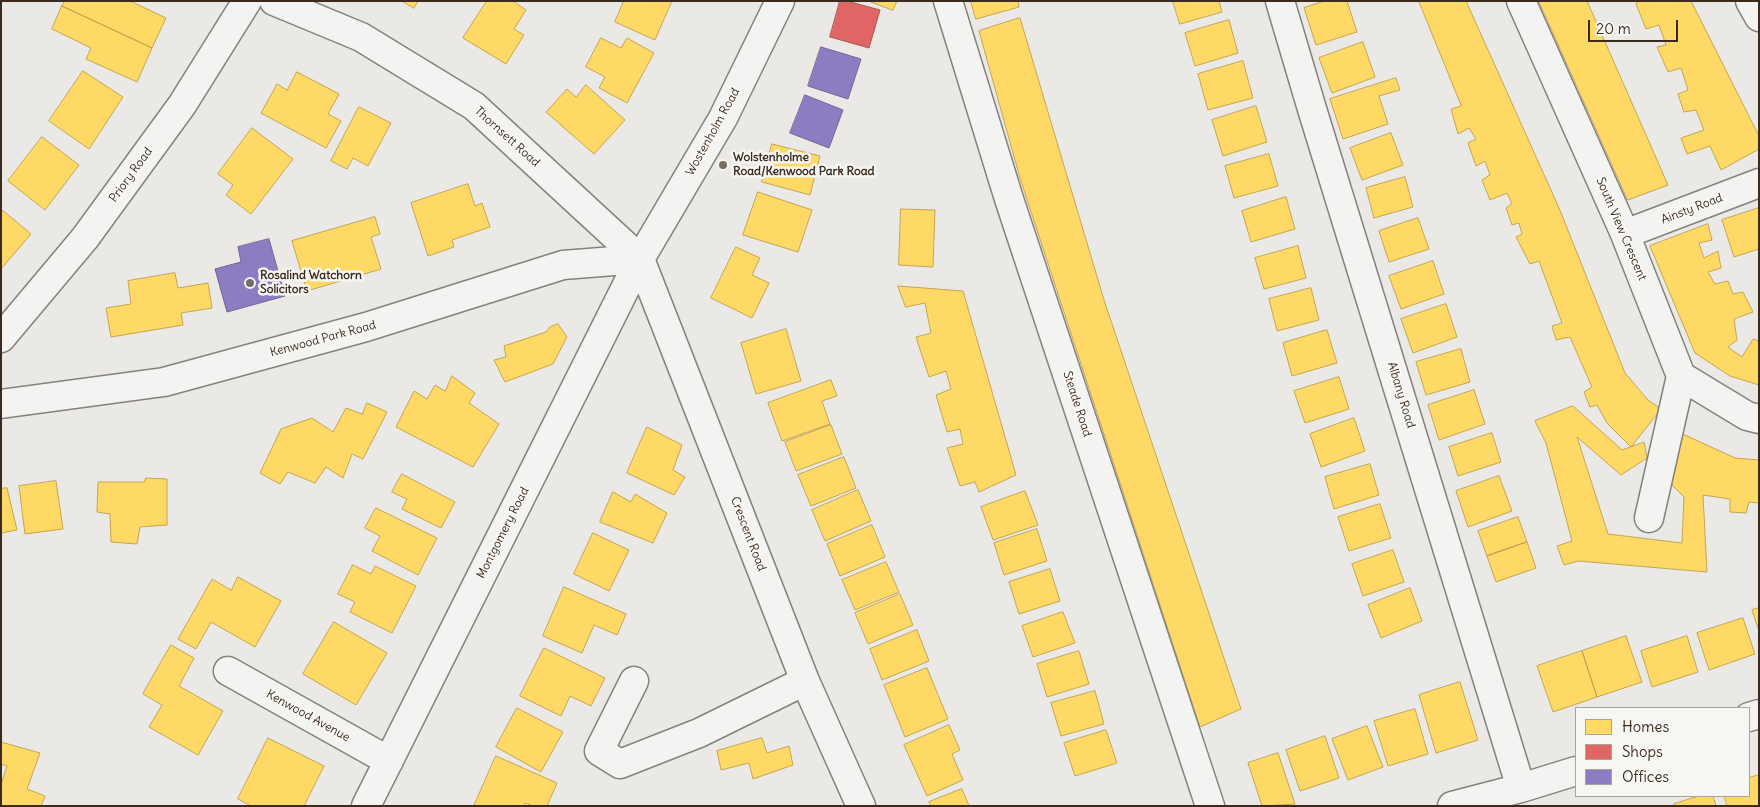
<!DOCTYPE html>
<style>
body{margin:0}
#map{position:relative;width:1760px;height:807px;overflow:hidden;background:#eae9e6;font-family:Delius,sans-serif}
canvas{display:block}
.frame{position:absolute;inset:0;border:2px solid #3b2a1e;pointer-events:none}
.legend{position:absolute;left:1575px;top:707px;width:175px;height:90px;box-sizing:border-box;background:#f6f6f2;border:1px solid #aba49d;margin:0;padding:6px 9px;list-style:none;font-size:15px;color:#3b2a1e}
.legend li{display:flex;align-items:center;gap:10px;height:25px}
.legend b{width:25px;border:1px solid #aba49d}
.scale{position:absolute;left:1588px;top:20px;width:90px;height:22px;box-sizing:border-box;border:2px solid #3b2a1e;border-top:0;padding-left:6px;font-size:15px;line-height:18px;white-space:nowrap;color:#3b2a1e;-webkit-text-stroke:4px #f6f6f2;paint-order:stroke}
</style>
<div id="map">
<canvas width="1760" height="807"></canvas>
<div class="frame"></div>
<ul class="legend">
<li><b style="height:14px;background:#ffd966"></b>Homes</li>
<li><b style="height:14px;background:#e06666"></b>Shops</li>
<li><b style="height:14px;background:#8e7cc3"></b>Offices</li>
</ul>
<div class="scale">20 m</div>
</div>
<script>
const ctx = document.querySelector('canvas').getContext('2d');
ctx.lineJoin = 'round';
function fillPath(path, color) {
  ctx.fillStyle = color;
  ctx.fill(path, 'evenodd');
}
function stroke(path, color, width, dash) {
  ctx.strokeStyle = color;
  ctx.lineWidth = width;
  ctx.lineCap = dash ? 'butt' : 'round';
  ctx.setLineDash(dash || []);
  ctx.stroke(path);
}
function write(font, color, halo, rows, align = 'center') {
  ctx.font = font + ' Delius,sans-serif';
  ctx.lineWidth = 5;
  ctx.setLineDash([]);
  ctx.textBaseline = 'middle';
  ctx.strokeStyle = halo;
  ctx.fillStyle = color;
  for (const [text, x, y, turn = 0] of rows) {
    ctx.save();
    ctx.translate(x, y);
    ctx.rotate((+turn || 0) * Math.PI / 180);
    ctx.textAlign = isNaN(turn) ? turn : align;
    if (halo) ctx.strokeText(text, 0, 0);
    ctx.fillText(text, 0, 0);
    ctx.restore();
  }
}
const homes = new Path2D(`
 M 65,1 L 130,1 L 166,18 L 152,48 L 62,6 Z
 M 402,1 L 418,1 L 414,8 Z
 M 487,1 L 513,1 L 526,10 L 514,29 L 524,35 L 506,64 L 463,38 Z
 M 624,1 L 672,1 L 655,40 L 615,22 Z
 M 869,1 L 897,1 L 893,10 Z
 M 971,1 L 1018,1 L 1019,7 L 976,19 Z
 M 1173,1 L 1219,1 L 1222,12 L 1180,24 Z
 M 1325,1 L 1347,1 L 1357,32 L 1316,45 L 1304,8 Z
 M 1419,1 L 1466,1 L 1559,208 L 1625,373 L 1648,400 L 1661,409 L 1631,447 L 1607,423 L 1597,405 L 1590,407 L 1584,392 L 1592,387 L 1570,337 L 1556,340 L 1552,326 L 1562,323 L 1539,261 L 1530,264 L 1516,237 L 1522,234 L 1519,223 L 1512,225 L 1506,208 L 1512,204 L 1507,193 L 1490,200 L 1482,180 L 1490,175 L 1485,161 L 1476,166 L 1468,143 L 1476,139 L 1469,128 L 1458,134 L 1451,109 L 1461,106 Z
 M 1539,1 L 1587,1 L 1668,185 L 1628,200 Z
 M 1640,1 L 1691,1 L 1759,136 L 1759,149 L 1721,170 L 1710,146 L 1687,154 L 1681,138 L 1704,130 L 1696,110 L 1684,112 L 1678,94 L 1688,90 L 1681,68 L 1668,72 L 1657,47 L 1666,45 L 1659,25 L 1646,29 L 1636,4 Z
 M 62,6 L 152,48 L 137,82 L 86,59 L 91,48 L 52,29 Z
 M 1020,18 L 1104,300 L 1241,709 L 1200,727 L 1020,178 L 979,31 Z
 M 1229,20 L 1238,53 L 1195,66 L 1185,33 Z
 M 601,38 L 621,48 L 627,38 L 654,53 L 627,103 L 599,88 L 605,77 L 586,67 Z
 M 1363,42 L 1375,77 L 1332,93 L 1319,58 Z
 M 1243,61 L 1253,98 L 1208,110 L 1198,74 Z
 M 83,71 L 123,97 L 89,149 L 49,121 Z
 M 297,72 L 339,94 L 328,114 L 341,121 L 326,148 L 261,113 L 277,84 L 287,90 Z
 M 1396,78 L 1400,90 L 1379,96 L 1388,124 L 1343,139 L 1330,99 Z
 M 586,85 L 625,120 L 594,154 L 546,112 L 567,89 L 576,97 Z
 M 1256,106 L 1267,142 L 1223,156 L 1212,120 Z
 M 359,107 L 391,123 L 368,166 L 353,158 L 347,169 L 331,161 Z
 M 252,128 L 293,159 L 251,214 L 226,195 L 233,185 L 218,174 Z
 M 1391,133 L 1403,165 L 1362,180 L 1350,148 Z
 M 42,137 L 79,165 L 45,210 L 8,181 Z
 M 772,144 L 820,156 L 810,195 L 762,182 Z
 M 1269,154 L 1278,186 L 1234,198 L 1225,166 Z
 M 1405,177 L 1413,207 L 1374,218 L 1366,188 Z
 M 468,184 L 475,206 L 482,203 L 490,227 L 452,240 L 454,247 L 428,256 L 411,203 Z
 M 758,192 L 812,210 L 798,252 L 743,235 Z
 M 1286,197 L 1295,229 L 1251,242 L 1242,211 Z
 M 1759,208 L 1759,249 L 1734,257 L 1722,220 Z
 M 1,209 L 31,234 L 1,269 Z
 M 901,209 L 935,210 L 933,267 L 899,265 Z
 M 375,217 L 380,234 L 371,237 L 381,269 L 307,291 L 292,241 Z
 M 1418,218 L 1429,249 L 1389,262 L 1379,231 Z
 M 1708,224 L 1712,240 L 1699,243 L 1704,258 L 1718,251 L 1721,268 L 1708,272 L 1715,284 L 1728,281 L 1733,294 L 1743,292 L 1753,312 L 1734,319 L 1737,340 L 1728,347 L 1742,357 L 1753,339 L 1759,341 L 1759,385 L 1730,376 L 1695,353 L 1650,246 Z
 M 1298,246 L 1306,278 L 1264,289 L 1255,258 Z
 M 736,247 L 760,258 L 752,275 L 769,283 L 752,318 L 711,298 Z
 M 1433,261 L 1444,294 L 1401,309 L 1389,276 Z
 M 175,273 L 178,288 L 208,283 L 212,308 L 181,313 L 183,325 L 111,337 L 106,308 L 131,304 L 128,281 Z
 M 898,286 L 963,291 L 1016,475 L 979,492 L 975,482 L 960,486 L 947,448 L 963,444 L 960,429 L 947,432 L 936,395 L 951,389 L 946,371 L 929,377 L 916,337 L 931,333 L 925,303 L 906,307 Z
 M 1311,288 L 1319,320 L 1277,331 L 1269,299 Z
 M 1446,304 L 1457,337 L 1413,353 L 1401,319 Z
 M 558,324 L 567,337 L 553,364 L 505,382 L 494,360 L 506,357 L 504,346 L 546,332 L 550,327 Z
 M 786,329 L 801,381 L 756,394 L 741,343 Z
 M 1327,330 L 1337,363 L 1292,376 L 1283,343 Z
 M 1461,349 L 1470,382 L 1426,395 L 1416,362 Z
 M 452,376 L 475,393 L 469,403 L 499,424 L 473,467 L 396,427 L 414,391 L 427,399 L 435,385 L 445,391 Z
 M 1339,377 L 1349,409 L 1305,423 L 1294,391 Z
 M 831,380 L 837,396 L 822,401 L 830,424 L 782,441 L 768,403 Z
 M 1474,390 L 1485,424 L 1439,440 L 1428,405 Z
 M 367,403 L 387,412 L 363,459 L 352,454 L 343,478 L 326,467 L 315,483 L 288,472 L 280,484 L 260,473 L 281,429 L 312,418 L 333,432 L 346,408 L 362,414 Z
 M 1573,406 L 1622,450 L 1644,442 L 1647,458 L 1621,475 L 1577,437 L 1608,534 L 1682,543 L 1684,497 L 1665,478 L 1672,429 L 1735,458 L 1759,460 L 1759,503 L 1749,502 L 1746,513 L 1730,512 L 1730,499 L 1703,495 L 1707,572 L 1578,561 L 1564,565 L 1557,546 L 1572,541 L 1546,443 L 1535,421 Z
 M 1354,418 L 1365,451 L 1321,467 L 1310,434 Z
 M 831,425 L 842,454 L 796,471 L 785,442 Z
 M 647,427 L 682,445 L 673,470 L 685,477 L 674,495 L 627,473 Z
 M 1492,433 L 1501,462 L 1458,476 L 1449,447 Z
 M 844,457 L 856,488 L 811,506 L 798,475 Z
 M 1370,464 L 1379,495 L 1334,509 L 1325,477 Z
 M 402,474 L 455,502 L 441,528 L 402,509 L 407,499 L 392,492 Z
 M 1499,476 L 1512,511 L 1468,527 L 1456,491 Z
 M 146,478 L 167,479 L 167,525 L 140,527 L 137,544 L 111,542 L 110,514 L 97,512 L 98,482 L 144,482 Z
 M 56,481 L 63,529 L 25,534 L 19,486 Z
 M 7,488 L 17,530 L 1,533 L 1,489 Z
 M 858,490 L 871,521 L 825,541 L 812,510 Z
 M 1025,491 L 1038,525 L 993,540 L 981,507 Z
 M 613,492 L 631,502 L 635,494 L 667,513 L 653,543 L 600,522 Z
 M 1380,504 L 1391,538 L 1349,551 L 1338,517 Z
 M 376,508 L 437,538 L 418,575 L 372,551 L 380,536 L 365,528 Z
 M 1518,517 L 1527,542 L 1487,556 L 1478,531 Z
 M 872,525 L 885,557 L 840,576 L 827,544 Z
 M 1037,529 L 1047,561 L 1004,575 L 994,543 Z
 M 593,533 L 629,550 L 609,591 L 574,574 Z
 M 1527,542 L 1536,568 L 1496,582 L 1487,556 Z
 M 1393,550 L 1404,582 L 1363,596 L 1352,564 Z
 M 886,562 L 899,592 L 855,610 L 842,580 Z
 M 353,565 L 371,574 L 375,566 L 416,586 L 392,633 L 350,612 L 355,602 L 338,594 Z
 M 1050,569 L 1060,601 L 1019,614 L 1009,582 Z
 M 238,577 L 281,601 L 255,647 L 211,622 L 196,649 L 178,639 L 212,579 L 231,590 Z
 M 564,587 L 626,614 L 617,635 L 594,625 L 582,653 L 543,636 Z
 M 1410,588 L 1422,621 L 1381,638 L 1368,605 Z
 M 900,594 L 913,625 L 868,644 L 855,613 Z
 M 1759,608 L 1759,631 L 1752,610 Z
 M 1063,612 L 1075,643 L 1033,657 L 1022,626 Z
 M 1743,618 L 1755,654 L 1709,670 L 1697,633 Z
 M 334,622 L 387,653 L 356,705 L 303,674 Z
 M 917,630 L 929,661 L 882,680 L 870,649 Z
 M 1626,636 L 1642,682 L 1597,697 L 1582,651 Z
 M 1687,636 L 1698,672 L 1652,687 L 1641,651 Z
 M 171,645 L 194,658 L 179,686 L 223,711 L 198,755 L 149,727 L 162,705 L 143,694 Z
 M 544,648 L 605,678 L 591,706 L 570,696 L 561,716 L 520,696 Z
 M 1079,651 L 1089,684 L 1047,697 L 1037,664 Z
 M 1582,651 L 1597,697 L 1553,712 L 1537,666 Z
 M 927,668 L 948,719 L 905,737 L 884,685 Z
 M 1460,682 L 1478,740 L 1436,753 L 1419,695 Z
 M 1095,691 L 1104,724 L 1061,736 L 1051,703 Z
 M 517,708 L 563,732 L 541,772 L 496,747 Z
 M 1415,709 L 1428,754 L 1388,766 L 1374,721 Z
 M 949,725 L 960,750 L 952,754 L 963,780 L 927,796 L 904,745 Z
 M 1367,726 L 1383,767 L 1348,780 L 1332,739 Z
 M 1106,730 L 1117,763 L 1075,776 L 1064,743 Z
 M 1325,736 L 1339,778 L 1300,791 L 1286,750 Z
 M 268,738 L 324,766 L 304,806 L 251,806 L 238,799 Z
 M 762,738 L 767,753 L 789,746 L 793,765 L 753,779 L 749,763 L 721,770 L 717,751 Z
 M 1,742 L 40,753 L 27,789 L 45,796 L 41,806 L 1,806 L 1,785 L 7,766 L 1,764 Z
 M 1278,753 L 1295,804 L 1262,806 L 1248,763 Z
 M 496,756 L 557,783 L 547,806 L 533,806 L 525,803 L 524,806 L 474,806 Z
 M 1759,775 L 1759,806 L 1727,806 L 1724,796 L 1749,796 L 1749,778 Z
 M 962,789 L 969,806 L 931,806 L 929,802 Z
 M 1699,796 L 1713,796 L 1716,806 L 1674,806 L 1674,804 Z`);
fillPath(homes, '#ffd966');
stroke(homes, '#c4a450', 1);
const shops = new Path2D(`
 M 840,1 L 847,1 L 880,10 L 869,48 L 830,37 Z`);
fillPath(shops, '#e06666');
stroke(shops, '#ae5450', 1);
const offices = new Path2D(`
 M 821,47 L 861,59 L 848,99 L 808,86 Z
 M 805,95 L 843,110 L 829,148 L 790,133 Z
 M 269,239 L 285,296 L 227,312 L 215,269 L 241,262 L 238,247 Z`);
fillPath(offices, '#8e7cc3');
stroke(offices, '#756392', 1);
const minor = new Path2D(`
 M 274,1 L 361,37 L 474,106 L 640,259 L 805,681 L 861,806
 M 948,1 L 1009,199 L 1210,806
 M 1280,1 L 1312,109 L 1521,788
 M 1521,1 L 1625,234 L 1681,376 L 1747,416 L 1759,419
 M 1750,1 L 1759,17
 M 1625,234 L 1759,183
 M 1,338 L 85,238 L 182,105 L 247,1
 M 1,404 L 164,382 L 366,327 L 563,265 L 640,259
 M 1649,518 L 1681,376
 M 228,671 L 389,761
 M 634,681 L 599,751 L 620,764 L 699,733 L 805,681
 M 1749,717 L 1759,714
 M 366,806 L 640,259 L 723,118 L 780,1
 M 1452,806 L 1521,788 L 1576,771`);
stroke(minor, '#85817d', 31);
stroke(minor, '#f3f3f1', 28);
for (const [x, y, r, color] of [
 [723,165,5,"#786d64"],
 [250,283,5,"#786d64"]
]) {
  const dot = new Path2D();
  dot.arc(x, y, r, 0, 2 * Math.PI);
  ctx.fillStyle = color;
  ctx.fill(dot);
  stroke(dot, '#f6f6f2', 2);
}
write('12px', '#3b2a1e', '#f6f6f2', [
 ["Wostenholm Road",713,132,-61],
 ["Thornsett Road",507,137,42],
 ["Priory Road",131,175,-54],
 ["Ainsty Road",1692,209,-21],
 ["South View Crescent",1621,229,67],
 ["Kenwood Park Road",323,339,-15],
 ["Albany Road",1401,395,73],
 ["Steade Road",1077,404,72],
 ["Montgomery Road",503,533,-63],
 ["Crescent Road",748,534,69],
 ["Kenwood Avenue",308,716,29]
]);
write('bold 12px', '#3b2a1e', '#f6f6f2', [
 ["Wolstenholme",733,158],
 ["Road/Kenwood Park Road",733,172],
 ["Rosalind Watchorn",260,276],
 ["Solicitors",260,290]
], 'left');
</script>
